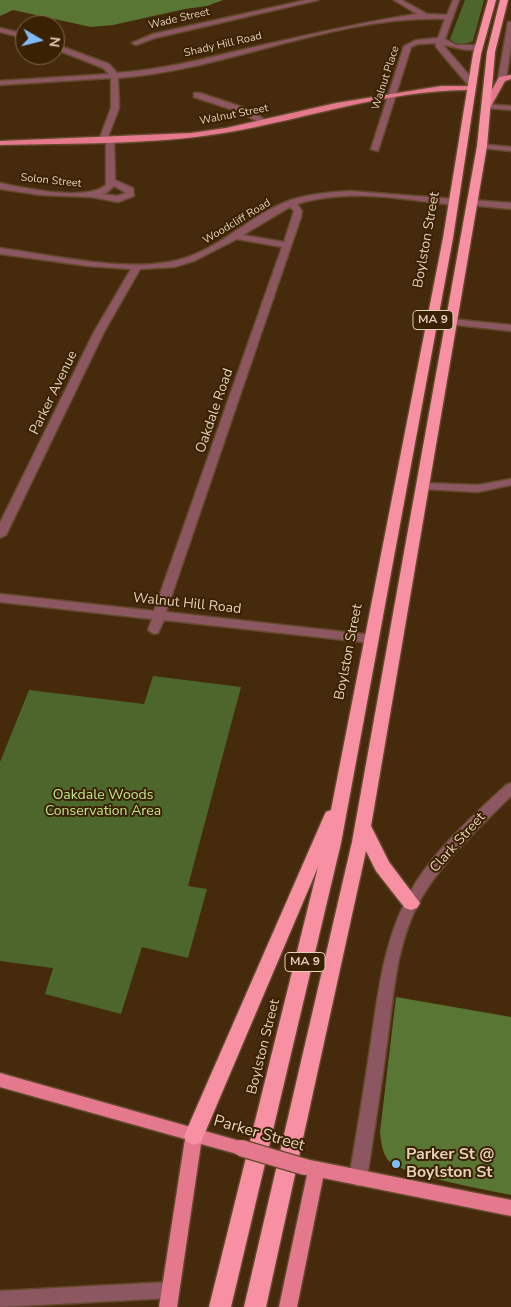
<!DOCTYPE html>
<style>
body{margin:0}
#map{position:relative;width:511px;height:1307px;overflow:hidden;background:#452b0b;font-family:"Nunito Sans",sans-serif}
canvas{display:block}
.north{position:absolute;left:15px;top:15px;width:50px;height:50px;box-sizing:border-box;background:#3a2101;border:1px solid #7e674b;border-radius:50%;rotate:98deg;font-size:14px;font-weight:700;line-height:20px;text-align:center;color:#e4d0bb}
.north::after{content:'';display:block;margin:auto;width:18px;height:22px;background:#7fbdfa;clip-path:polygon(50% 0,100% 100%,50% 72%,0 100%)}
</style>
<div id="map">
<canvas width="511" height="1307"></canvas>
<div class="north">N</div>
</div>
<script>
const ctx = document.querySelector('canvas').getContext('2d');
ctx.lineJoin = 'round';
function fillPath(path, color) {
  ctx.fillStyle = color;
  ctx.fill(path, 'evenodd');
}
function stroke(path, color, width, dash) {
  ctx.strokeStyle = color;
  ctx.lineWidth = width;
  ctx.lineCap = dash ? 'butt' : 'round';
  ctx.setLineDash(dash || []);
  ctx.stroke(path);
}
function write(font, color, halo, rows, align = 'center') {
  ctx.font = font + ' "Nunito Sans",sans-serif';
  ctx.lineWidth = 4;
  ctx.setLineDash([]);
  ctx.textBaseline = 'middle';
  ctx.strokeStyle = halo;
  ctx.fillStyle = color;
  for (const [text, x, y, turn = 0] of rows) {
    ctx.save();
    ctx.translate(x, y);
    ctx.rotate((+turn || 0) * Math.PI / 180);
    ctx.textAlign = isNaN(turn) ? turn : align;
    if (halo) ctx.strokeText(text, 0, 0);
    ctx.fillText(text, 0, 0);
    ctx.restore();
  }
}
fillPath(new Path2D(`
 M 465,0 L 484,0 L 473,41 C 466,44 457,47 450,39 Z
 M 153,676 L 241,687 L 188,886 L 207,889 L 188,958 L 142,947 L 121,1014 L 45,994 L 53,968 L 0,961 L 0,762 L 29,690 L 144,704 Z`), '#4c662b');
fillPath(new Path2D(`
 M 0,0 L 223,0 L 207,6 L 185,9 L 113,25 L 91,27 L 13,10 L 0,16 Z
 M 396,997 L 511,1017 L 511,1195 C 488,1190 402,1175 389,1161 C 382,1154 381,1141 380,1132 Z`), '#597634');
const minor = new Path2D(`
 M 306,0 L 318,0 L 155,38 L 136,45 L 132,43 L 153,34 Z
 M 394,0 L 402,0 L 427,14 L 447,15 L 453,0 L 459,0 L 445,39 L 456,45 L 479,45 L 483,47 C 471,54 453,46 443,45 L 475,82 L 475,86 L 469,86 L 436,47 L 436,43 L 418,44 L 411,47 L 378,151 L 371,149 L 404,46 L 416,40 L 438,38 L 445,19 C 335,15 228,70 118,78 L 119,108 L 108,137 L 114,139 L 115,180 L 133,188 L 134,196 L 118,202 L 91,197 L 41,195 L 0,189 L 0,183 C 25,188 86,202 106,185 L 106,141 L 103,142 L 99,140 L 111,108 L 111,78 L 0,85 L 0,81 L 109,74 L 103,68 L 55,49 L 55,44 L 109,64 L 117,73 C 159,70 200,60 241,50 C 300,37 357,23 417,14 ZM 114,186 L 126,193 L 117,196 L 102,194 L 106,193 Z
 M 508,22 L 511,22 L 511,46 L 506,79 L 502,81 L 498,79 Z
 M 0,28 L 25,34 L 25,38 L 0,32 Z
 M 194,93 L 200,93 L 248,109 L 267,121 L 260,123 L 242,113 L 194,97 Z
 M 484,104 L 511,106 L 511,110 L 487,108 L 484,108 Z
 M 479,144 L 511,147 L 511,151 L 482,148 L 479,148 Z
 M 350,191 L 454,199 L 458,202 L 454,205 C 402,199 348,188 297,204 L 302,211 L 301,217 L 166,612 L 372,635 L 378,639 L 376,642 L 372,643 L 164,620 L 158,633 L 154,634 L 148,630 L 152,619 L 0,602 L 0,594 L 154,611 L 282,247 L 237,239 L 194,261 L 174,267 L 140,269 L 104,332 L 6,535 L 0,538 L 0,523 L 94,332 L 131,269 L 88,266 L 0,254 L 0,248 C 53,255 138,276 188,257 C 225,244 254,213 291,200 C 310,194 330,192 350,191 ZM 290,207 L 294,211 L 284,242 L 243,235 Z
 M 472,200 L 511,203 L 511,209 L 469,205 L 468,203 Z
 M 451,319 L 511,325 L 511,331 L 448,324 L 446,322 Z
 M 511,479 L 511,485 L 478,492 L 423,489 L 417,486 L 423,483 L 478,485 Z
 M 511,783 L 511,796 C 478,829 442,861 419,902 C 397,943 394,990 388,1035 C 382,1083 374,1130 367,1178 L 364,1183 L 358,1186 L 352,1183 L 349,1178 C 357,1133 364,1088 371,1042 C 379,986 385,932 416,882 C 440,845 474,815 506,785 Z
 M 170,1282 L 176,1284 L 179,1290 L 176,1296 L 170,1298 L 0,1307 L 0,1291 Z`);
const major = new Path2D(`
 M 511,75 L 511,79 L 505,81 L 490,108 L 484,108 L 483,106 L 499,77 Z
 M 441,86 L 471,86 L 475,88 L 471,90 C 386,90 307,119 224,133 C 150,145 74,143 0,145 L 0,141 L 191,133 L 226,128 L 336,103 Z
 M 0,1073 L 247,1143 L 249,1148 L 247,1153 L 241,1155 L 201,1144 L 177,1307 L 159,1307 L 185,1139 L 0,1087 Z
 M 305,1159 L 511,1200 L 511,1216 L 323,1178 L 297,1307 L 279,1307 L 307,1175 L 299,1172 L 297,1167 L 299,1162 Z`);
const highway = new Path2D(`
 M 488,0 L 496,0 L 481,54 L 453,238 L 341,843 L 231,1307 L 209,1307 L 318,867 L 201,1142 L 194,1145 L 187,1142 L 184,1136 L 324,816 L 326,812 L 331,810 L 443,238 L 473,54 Z
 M 500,0 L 508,0 L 495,52 L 487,146 L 371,826 L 389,862 L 420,903 L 417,908 L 411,910 L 405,908 L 376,871 L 366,851 L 266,1307 L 244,1307 L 352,842 L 477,146 L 487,52 Z`);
stroke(minor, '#62492b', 3);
stroke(major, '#62492b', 3);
stroke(highway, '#62492b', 3);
fillPath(minor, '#8c5760');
fillPath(major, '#e4788d');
fillPath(highway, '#f890a3');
const majorBridge = new Path2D(`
 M 241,1148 L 305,1167`);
stroke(majorBridge, '#62492b', 19, []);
stroke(majorBridge, '#e4788d', 16);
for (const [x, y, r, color] of [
 [396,1164,5,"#7fbdfa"]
]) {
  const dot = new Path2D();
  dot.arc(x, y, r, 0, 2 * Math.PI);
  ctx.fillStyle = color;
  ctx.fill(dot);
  stroke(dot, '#3a2101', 2);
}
write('11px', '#e4d0bb', '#3a2101', [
 ["Wade Street",179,19,-13],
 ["Shady Hill Road",223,45,-13],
 ["Walnut Place",386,78,-72],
 ["Walnut Street",234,115,-11],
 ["Solon Street",51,181,6],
 ["Woodcliff Road",237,222,-31]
]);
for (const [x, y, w] of [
 [433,320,40],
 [305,962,40]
]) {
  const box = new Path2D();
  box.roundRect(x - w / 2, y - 9.5, w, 19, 4);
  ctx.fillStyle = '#3a2101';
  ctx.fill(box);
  stroke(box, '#e4d0bb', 1);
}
write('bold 12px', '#e4d0bb', null, [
 ["MA 9",433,320],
 ["MA 9",305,962]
]);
write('14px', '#e4d0bb', '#3a2101', [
 ["Boylston Street",427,240,-80],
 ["Parker Avenue",54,393,-64],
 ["Oakdale Road",215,411,-71],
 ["Walnut Hill Road",187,604,6],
 ["Boylston Street",349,652,-79],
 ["Clark Street",458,843,-48],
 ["Boylston Street",264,1047,-76]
]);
write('14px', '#bde78a', '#3a2101', [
 ["Oakdale Woods",103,796],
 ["Conservation Area",103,812]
]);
write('16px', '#e4d0bb', '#3a2101', [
 ["Parker Street",259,1134,16]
]);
write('bold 16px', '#e4d0bb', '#3a2101', [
 ["Parker St @",406,1155],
 ["Boylston St",406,1173]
], 'left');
</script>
